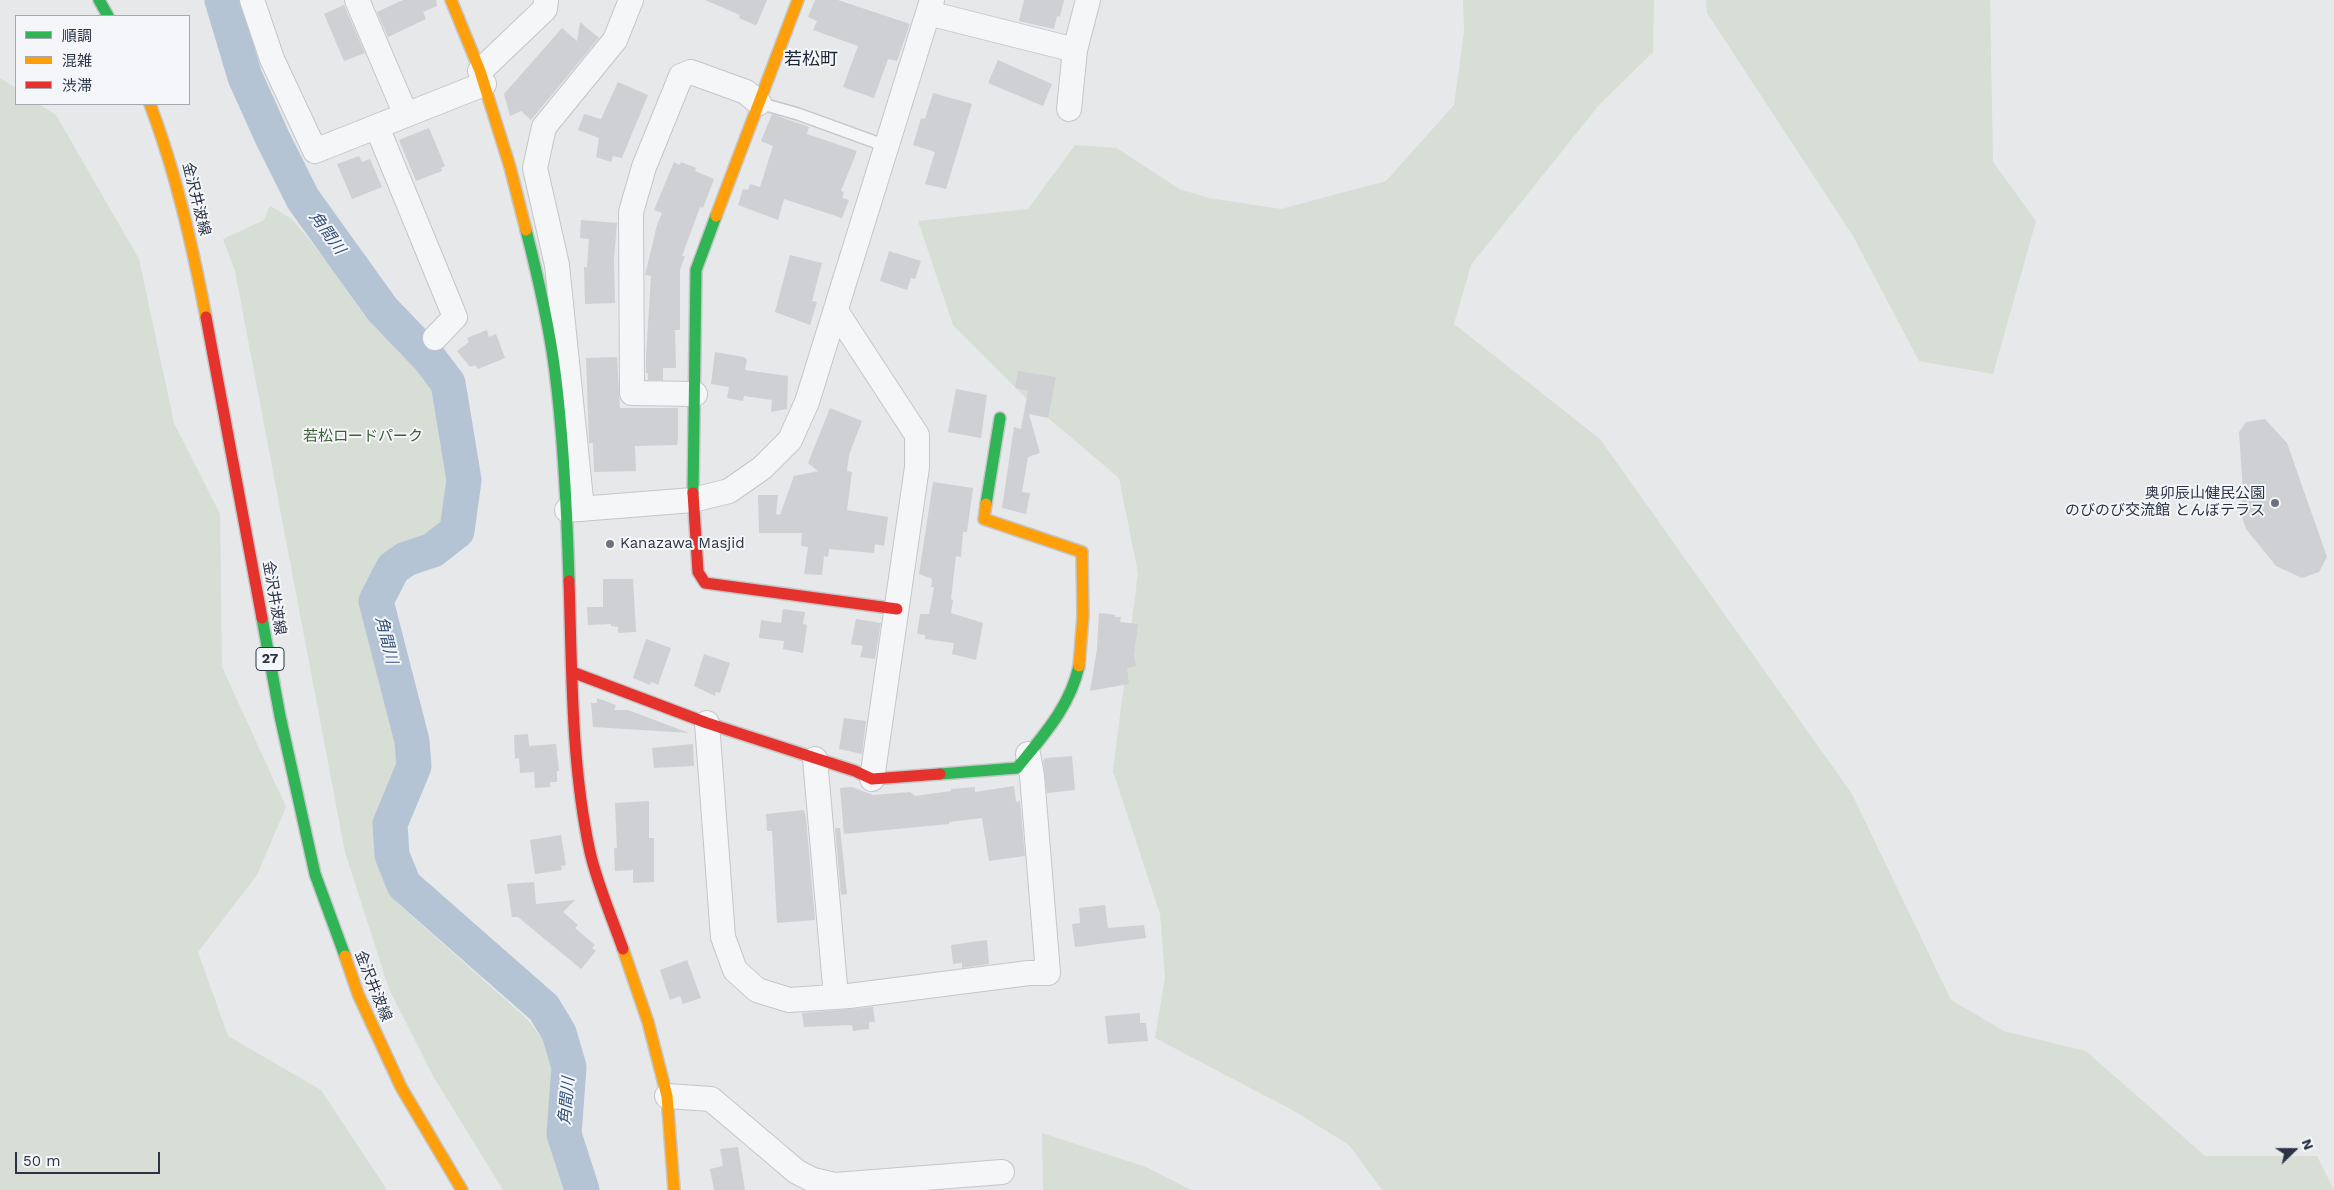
<!DOCTYPE html>
<meta charset="utf-8">
<style>
body{margin:0}
#map{position:relative;width:2334px;height:1190px;overflow:hidden;background:#e6e8ea;font-family:"Work Sans","Noto Sans JP",sans-serif}
canvas{display:block}
.legend{position:absolute;left:15px;top:15px;width:175px;height:90px;box-sizing:border-box;background:#f4f6f9;border:1px solid #a4a8b1;margin:0;padding:6px 9px;list-style:none;font-size:15px;color:#2b3445}
.legend li{display:flex;align-items:center;gap:10px;height:25px}
.legend b{width:25px;border:1px solid #a4a8b1}
.north{position:absolute;left:2269px;top:1125px;width:50px;height:50px;-webkit-text-stroke:4px #f4f6f9;paint-order:stroke;rotate:68deg;font-size:14px;font-weight:700;line-height:20px;text-align:center;color:#2b3445}
.north::after{content:'';display:block;margin:auto;width:18px;height:22px;background:#2b3445;clip-path:polygon(50% 0,100% 100%,50% 72%,0 100%)}
.scale{position:absolute;left:15px;top:1152px;width:145px;height:22px;box-sizing:border-box;border:2px solid #2b3445;border-top:0;padding-left:6px;font-size:15px;line-height:18px;white-space:nowrap;color:#2b3445;-webkit-text-stroke:4px #f4f6f9;paint-order:stroke}
</style>
<div id="map">
<canvas width="2334" height="1190"></canvas>
<ul class="legend">
<li><b style="height:6px;background:#30b455"></b>順調</li>
<li><b style="height:6px;background:#ff9f0a"></b>混雑</li>
<li><b style="height:6px;background:#e5322d"></b>渋滞</li>
</ul>
<div class="north">N</div>
<div class="scale">50 m</div>
</div>
<script>
const ctx = document.querySelector('canvas').getContext('2d');
ctx.lineJoin = 'round';
function fillPath(path, color) {
  ctx.fillStyle = color;
  ctx.fill(path, 'evenodd');
}
function stroke(path, color, width, dash) {
  ctx.strokeStyle = color;
  ctx.lineWidth = width;
  ctx.lineCap = dash ? 'butt' : 'round';
  ctx.setLineDash(dash || []);
  ctx.stroke(path);
}
function write(font, color, halo, rows, align = 'center') {
  ctx.font = font + ' "Work Sans","Noto Sans JP",sans-serif';
  ctx.lineWidth = 4;
  ctx.setLineDash([]);
  ctx.textBaseline = 'middle';
  ctx.strokeStyle = halo;
  ctx.fillStyle = color;
  for (const [text, x, y, turn = 0] of rows) {
    ctx.save();
    ctx.translate(x, y);
    ctx.rotate((+turn || 0) * Math.PI / 180);
    ctx.textAlign = isNaN(turn) ? turn : align;
    if (halo) ctx.strokeText(text, 0, 0);
    ctx.fillText(text, 0, 0);
    ctx.restore();
  }
}
fillPath(new Path2D(`
 M 1463,0 L 1654,0 L 1653,52 L 1599,105 L 1471,265 L 1454,324 L 1600,439 L 1852,794 L 1951,1000 L 2004,1031 L 2086,1051 L 2205,1156 L 2317,1156 L 2334,1190 L 1382,1190 L 1349,1145 L 1296,1112 L 1155,1038 L 1165,978 L 1160,914 L 1113,771 L 1138,573 L 1119,478 L 1035,407 L 953,325 L 918,221 L 1028,209 L 1075,145 L 1117,148 L 1179,189 L 1209,198 L 1281,209 L 1386,181 L 1454,105 L 1464,32 Z
 M 1706,0 L 1990,0 L 1993,162 L 2036,221 L 1993,374 L 1919,361 L 1853,236 L 1707,13 Z
 M 0,78 L 16,88 L 16,104 L 39,104 L 56,115 L 139,259 L 174,423 L 220,514 L 222,667 L 286,807 L 257,875 L 198,952 L 228,1036 L 321,1090 L 387,1190 L 0,1190 Z
 M 270,206 L 292,219 L 329,264 L 365,316 L 390,339 L 429,358 L 448,383 L 464,480 L 457,531 L 433,550 L 406,559 L 393,568 L 376,601 L 399,761 L 375,830 L 379,864 L 396,902 L 528,1020 L 545,1043 L 553,1075 L 548,1139 L 563,1190 L 503,1190 L 433,1076 L 389,989 L 345,852 L 235,271 L 223,239 L 264,220 Z
 M 1042,1133 L 1146,1167 L 1191,1190 L 1043,1190 Z`), '#d6ded6');
stroke(new Path2D(`
 M 222,0 L 245,77 L 272,137 L 303,199 L 382,309 L 429,358 L 448,383 L 464,480 L 457,531 L 433,550 L 406,559 L 393,568 L 376,601 L 412,741 L 414,766 L 390,824 L 392,855 L 404,885 L 544,1008 L 559,1033 L 569,1067 L 564,1134 L 582,1190`), '#b4c4d5', 35);
fillPath(new Path2D(`
 M 403,0 L 436,0 L 437,6 L 423,12 L 426,19 L 388,37 L 377,12 Z
 M 705,0 L 767,0 L 757,24 L 755,25 L 739,18 L 740,15 Z
 M 815,0 L 838,0 L 910,24 L 897,61 L 888,59 L 874,98 L 843,87 L 858,46 L 813,30 L 817,21 L 808,17 Z
 M 1024,0 L 1064,0 L 1060,17 L 1057,16 L 1054,29 L 1019,21 Z
 M 344,5 L 365,53 L 344,61 L 324,14 Z
 M 580,22 L 599,38 L 531,120 L 521,111 L 510,116 L 504,94 L 562,28 L 577,41 Z
 M 998,60 L 1052,84 L 1043,106 L 988,83 Z
 M 618,82 L 648,95 L 622,158 L 613,156 L 611,162 L 596,157 L 599,138 L 578,130 L 584,114 L 601,119 Z
 M 933,93 L 972,104 L 946,189 L 925,184 L 935,152 L 913,145 L 921,118 L 925,119 Z
 M 772,114 L 809,127 L 807,134 L 857,151 L 841,191 L 844,192 L 842,198 L 849,200 L 842,218 L 784,199 L 778,220 L 738,205 L 743,189 L 748,190 L 750,184 L 760,187 L 773,146 L 761,141 Z
 M 429,128 L 445,166 L 441,168 L 442,171 L 416,181 L 399,140 Z
 M 359,156 L 362,162 L 370,159 L 382,187 L 352,199 L 337,164 Z
 M 674,162 L 680,165 L 681,162 L 696,168 L 695,171 L 714,179 L 703,208 L 700,207 L 682,256 L 685,256 L 680,270 L 680,330 L 675,330 L 676,368 L 663,368 L 663,380 L 648,380 L 648,373 L 646,373 L 646,356 L 651,276 L 645,275 L 657,225 L 662,213 L 654,210 Z
 M 581,220 L 617,223 L 614,260 L 615,303 L 585,304 L 584,267 L 587,267 L 589,239 L 580,238 Z
 M 889,251 L 921,261 L 915,279 L 911,278 L 907,290 L 880,281 Z
 M 790,255 L 822,263 L 812,301 L 817,302 L 810,325 L 775,312 Z
 M 487,330 L 489,337 L 496,334 L 505,358 L 478,369 L 475,365 L 470,367 L 457,351 L 469,342 L 467,338 Z
 M 715,352 L 744,357 L 747,360 L 745,370 L 788,376 L 787,409 L 771,412 L 772,400 L 744,396 L 743,401 L 727,398 L 729,387 L 711,384 Z
 M 617,357 L 620,408 L 678,408 L 678,439 L 677,445 L 635,446 L 636,471 L 594,472 L 593,443 L 589,443 L 586,358 Z
 M 1018,371 L 1056,377 L 1048,418 L 1029,414 L 1040,453 L 1028,457 L 1022,492 L 1030,493 L 1026,514 L 1002,508 L 1014,427 L 1021,429 L 1028,391 L 1015,388 Z
 M 956,389 L 987,395 L 981,438 L 948,432 Z
 M 830,408 L 862,421 L 849,455 L 847,471 L 852,472 L 847,510 L 888,517 L 884,546 L 875,544 L 874,553 L 829,549 L 828,557 L 824,556 L 822,575 L 804,574 L 808,547 L 801,546 L 802,533 L 759,533 L 758,495 L 778,495 L 776,514 L 780,515 L 794,476 L 818,471 L 808,463 Z
 M 2265,419 L 2287,443 L 2327,557 L 2319,572 L 2302,578 L 2276,566 L 2246,529 L 2241,514 L 2243,493 L 2239,432 L 2246,422 Z
 M 933,482 L 973,488 L 967,532 L 963,532 L 961,557 L 956,556 L 951,599 L 953,600 L 951,613 L 983,623 L 976,660 L 952,654 L 954,643 L 925,639 L 925,635 L 917,634 L 920,614 L 929,614 L 934,587 L 931,587 L 932,579 L 919,574 Z
 M 603,579 L 633,579 L 636,632 L 618,633 L 618,627 L 611,626 L 611,624 L 588,625 L 587,607 L 603,607 Z
 M 783,609 L 805,612 L 803,624 L 807,625 L 803,653 L 783,649 L 784,641 L 759,638 L 761,620 L 781,623 Z
 M 1099,613 L 1115,615 L 1115,617 L 1121,617 L 1120,622 L 1138,624 L 1134,655 L 1136,666 L 1127,668 L 1129,684 L 1090,691 L 1097,649 Z
 M 856,619 L 881,623 L 875,659 L 860,657 L 863,646 L 851,644 Z
 M 646,639 L 671,648 L 658,685 L 651,682 L 650,685 L 633,678 Z
 M 704,654 L 730,663 L 720,693 L 716,692 L 715,696 L 694,686 Z
 M 597,698 L 616,705 L 614,710 L 628,710 L 689,733 L 593,727 L 591,703 L 597,703 Z
 M 844,718 L 866,721 L 862,754 L 839,749 Z
 M 528,734 L 529,746 L 556,744 L 559,771 L 557,771 L 557,782 L 550,782 L 550,787 L 535,788 L 534,772 L 520,773 L 519,758 L 515,759 L 514,735 Z
 M 693,744 L 694,766 L 654,768 L 652,748 Z
 M 1072,756 L 1075,790 L 1047,793 L 1043,761 L 1045,758 Z
 M 1014,786 L 1016,802 L 1020,801 L 1025,856 L 989,861 L 982,818 L 949,822 L 949,824 L 844,834 L 840,788 L 852,787 L 873,795 L 910,792 L 915,796 L 951,791 L 951,789 L 975,787 L 975,792 Z
 M 649,801 L 649,838 L 654,838 L 654,882 L 633,883 L 633,870 L 615,871 L 614,848 L 617,848 L 615,803 Z
 M 804,810 L 806,818 L 815,920 L 777,923 L 772,831 L 767,831 L 766,814 Z
 M 835,828 L 840,828 L 847,894 L 841,895 Z
 M 561,835 L 566,865 L 561,866 L 562,870 L 535,874 L 530,840 Z
 M 534,882 L 536,904 L 575,900 L 563,912 L 578,925 L 575,928 L 595,945 L 592,948 L 596,951 L 581,969 L 518,917 L 512,917 L 507,884 Z
 M 1105,905 L 1108,928 L 1144,925 L 1146,938 L 1075,947 L 1072,924 L 1080,923 L 1079,908 Z
 M 987,940 L 989,964 L 962,968 L 962,963 L 953,964 L 951,945 Z
 M 687,960 L 701,998 L 683,1004 L 680,996 L 670,1000 L 660,970 Z
 M 873,1007 L 875,1022 L 869,1022 L 869,1029 L 853,1031 L 852,1025 L 804,1027 L 802,1013 Z
 M 1140,1013 L 1140,1023 L 1146,1023 L 1148,1041 L 1108,1044 L 1105,1016 Z
 M 738,1147 L 745,1190 L 714,1190 L 710,1169 L 723,1166 L 720,1149 Z`), '#ced0d3');
const lane = new Path2D(`
 M 759,103 L 798,114 L 886,146`);
const street = new Path2D(`
 M 252,0 L 272,59 L 315,151 L 484,84
 M 357,0 L 406,115
 M 928,13 L 1075,50
 M 480,71 L 545,9 L 546,0
 M 1069,109 L 1075,50 L 1088,0
 M 377,127 L 455,317 L 435,338
 M 836,311 L 917,435 L 917,467 L 872,779
 M 695,394 L 632,393 L 631,212 L 644,167 L 681,76 L 691,72 L 746,92 L 759,103
 M 582,509 L 557,265 L 535,168 L 544,127 L 615,40 L 631,0
 M 567,510 L 693,500 L 729,491 L 762,468 L 790,440 L 807,402 L 932,0
 M 707,723 L 723,937 L 735,970 L 757,990 L 789,1000 L 849,996 L 1029,973 L 1048,973 L 1032,776 L 1028,754
 M 815,759 L 836,997
 M 667,1096 L 711,1099 L 797,1172 L 813,1180 L 835,1185 L 836,1190
 M 835,1185 L 1002,1172`);
const fast = new Path2D(`
 M 99,0 L 108,16
 M 526,230 C 538,277 549,324 555,372 C 564,441 567,512 569,581
 M 693,493 L 696,270 L 716,216
 M 986,504 L 1000,418
 M 262,618 L 280,716 L 315,874 L 345,956
 M 940,774 L 1017,768 C 1042,737 1070,707 1079,666`);
const slow = new Path2D(`
 M 451,0 L 480,71 L 510,167 L 526,230
 M 150,104 C 176,173 192,244 206,317
 M 716,216 L 798,0
 M 986,504 L 984,519 L 1082,552 L 1083,616 L 1079,666
 M 623,949 L 648,1022 L 667,1096 L 674,1190
 M 345,956 L 358,994 L 401,1087 L 462,1190`);
const jam = new Path2D(`
 M 206,317 L 262,618
 M 693,493 L 698,572 L 705,583 L 897,609
 M 569,581 C 572,670 571,765 590,852 C 597,883 612,918 623,949
 M 572,672 L 707,723 L 855,771 L 872,779 L 940,774`);
stroke(lane, '#c4c6c8', 14);
stroke(street, '#c4c6c8', 26);
stroke(fast, '#c4c6c8', 14);
stroke(slow, '#c4c6c8', 14);
stroke(jam, '#c4c6c8', 14);
stroke(lane, '#f5f6f7', 11);
stroke(street, '#f5f6f7', 24);
stroke(fast, '#30b455', 11);
stroke(slow, '#ff9f0a', 11);
stroke(jam, '#e5322d', 11);
for (const [x, y, r, color] of [
 [2275,503,5,"#6c737f"],
 [610,544,5,"#6c737f"]
]) {
  const dot = new Path2D();
  dot.arc(x, y, r, 0, 2 * Math.PI);
  ctx.fillStyle = color;
  ctx.fill(dot);
  stroke(dot, '#f4f6f9', 2);
}
for (const [x, y, w] of [
 [270,659,28]
]) {
  const box = new Path2D();
  box.roundRect(x - w / 2, y - 11.5, w, 23, 4);
  ctx.fillStyle = '#f4f6f9';
  ctx.fill(box);
  stroke(box, '#2b3445', 1);
}
write('bold 14px', '#2b3445', null, [
 ["27",270,659]
]);
write('15px', '#2b3445', '#f4f6f9', [
 ["金沢井波線",196,199,76],
 ["金沢井波線",274,598,80],
 ["金沢井波線",373,986,68]
]);
write('15px', '#3f6138', '#f4f6f9', [
 ["若松ロードパーク",363,437]
]);
write('15px', '#2b3445', '#f4f6f9', [
 ["奥卯辰山健民公園",2265,494],
 ["のびのび交流館 とんぼテラス",2265,511],
 ["Kanazawa Masjid",620,544,"left"]
], 'right');
write('italic 16px', '#34527a', '#f4f6f9', [
 ["角間川",327,233,54],
 ["角間川",386,640,76],
 ["角間川",567,1101,-85]
]);
write('18px', '#1d2536', '#f4f6f9', [
 ["若松町",811,60]
]);
</script>
